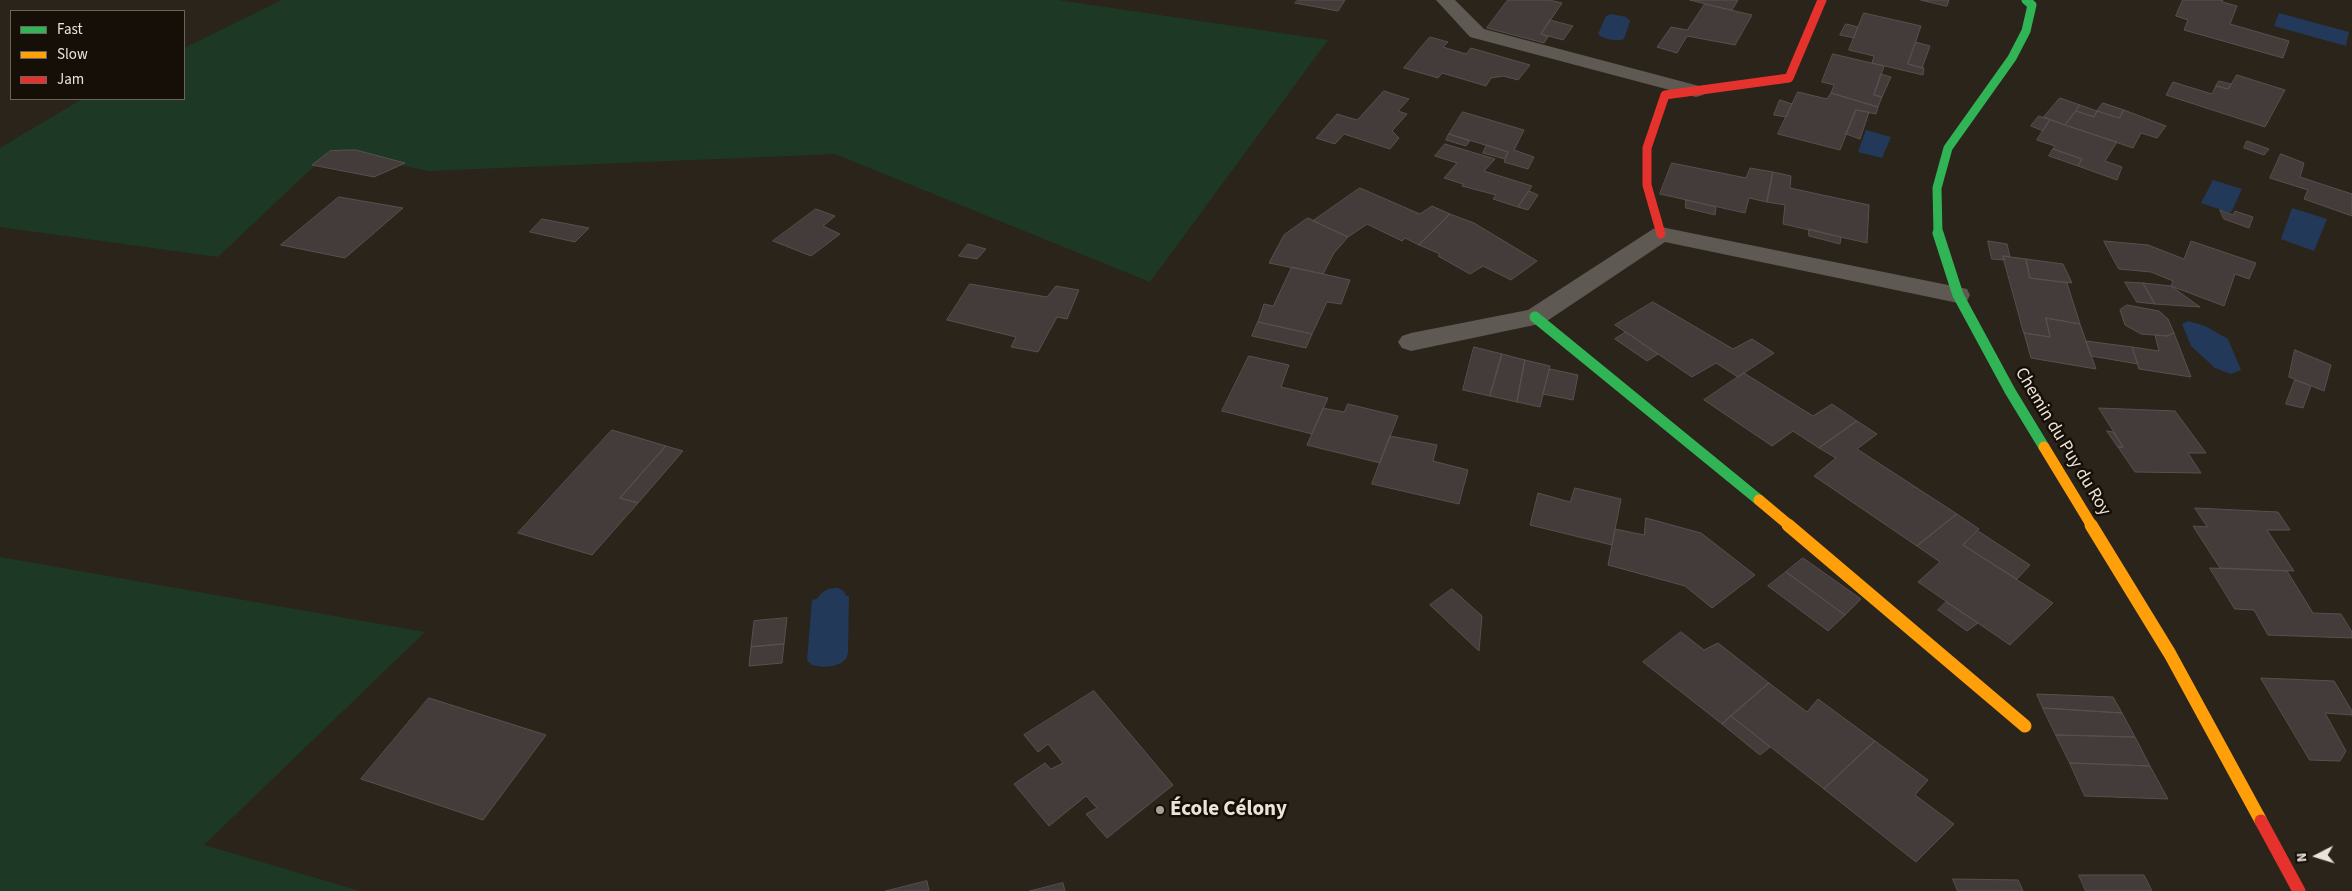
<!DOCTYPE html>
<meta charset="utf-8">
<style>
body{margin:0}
#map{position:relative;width:2352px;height:891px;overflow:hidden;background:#2a241a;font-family:"Source Sans 3",sans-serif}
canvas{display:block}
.legend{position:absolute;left:10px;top:10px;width:175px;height:90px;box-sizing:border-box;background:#150f08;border:1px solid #6b645c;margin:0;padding:6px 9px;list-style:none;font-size:15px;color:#ece4d9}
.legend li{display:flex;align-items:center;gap:10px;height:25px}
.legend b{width:25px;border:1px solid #6b645c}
.north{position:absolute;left:2292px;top:831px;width:50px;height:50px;-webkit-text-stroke:4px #150f08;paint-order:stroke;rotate:265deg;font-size:14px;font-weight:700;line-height:20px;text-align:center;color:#ece4d9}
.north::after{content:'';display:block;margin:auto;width:18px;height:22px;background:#ece4d9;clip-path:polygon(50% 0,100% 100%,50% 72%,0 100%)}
</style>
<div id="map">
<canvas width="2352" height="891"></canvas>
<ul class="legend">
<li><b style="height:6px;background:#30b455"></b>Fast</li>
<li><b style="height:6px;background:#ff9f0a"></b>Slow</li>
<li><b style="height:6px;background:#e5322d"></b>Jam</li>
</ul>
<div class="north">N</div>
</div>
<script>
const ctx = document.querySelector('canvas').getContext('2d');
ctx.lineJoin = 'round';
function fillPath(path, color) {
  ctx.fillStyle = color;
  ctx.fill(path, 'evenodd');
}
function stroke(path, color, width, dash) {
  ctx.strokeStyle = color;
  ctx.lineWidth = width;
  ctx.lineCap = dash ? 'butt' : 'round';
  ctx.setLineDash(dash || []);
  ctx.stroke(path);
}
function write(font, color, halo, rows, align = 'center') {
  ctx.font = font + ' "Source Sans 3",sans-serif';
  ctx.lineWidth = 5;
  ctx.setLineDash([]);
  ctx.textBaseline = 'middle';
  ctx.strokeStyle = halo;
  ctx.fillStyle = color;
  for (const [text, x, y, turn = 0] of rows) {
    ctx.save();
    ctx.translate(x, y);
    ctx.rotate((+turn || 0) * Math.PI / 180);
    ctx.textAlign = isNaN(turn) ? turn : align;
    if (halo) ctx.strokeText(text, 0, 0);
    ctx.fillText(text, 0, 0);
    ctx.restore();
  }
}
fillPath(new Path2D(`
 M 282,0 L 1058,0 L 1328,40 L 1150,282 L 835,154 L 429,171 L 330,151 L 218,257 L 0,227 L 0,148 L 82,99 L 184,99 L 184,48 Z
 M 0,557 L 425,632 L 204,845 L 360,891 L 0,891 Z`), '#1d3926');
fillPath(new Path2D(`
 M 2279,13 L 2349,32 L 2346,46 L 2274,26 Z
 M 1612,14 L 1626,17 L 1630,21 L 1624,39 C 1617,42 1603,39 1598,34 L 1606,16 Z
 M 1866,130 L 1891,137 L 1882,158 L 1858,152 Z
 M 2213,180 L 2242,189 L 2231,213 L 2201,203 Z
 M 2292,208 L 2327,219 L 2314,251 L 2281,239 Z
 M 2188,321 L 2205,326 L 2228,339 L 2241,370 L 2231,374 L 2215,368 L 2191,346 L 2182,324 Z
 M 838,588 L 844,591 L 846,596 L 849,596 L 848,653 L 846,659 L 841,663 L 833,666 L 822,667 L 812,665 L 807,660 L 812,600 L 817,599 C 823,590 828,588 838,588 Z`), '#23395a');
const building = new Path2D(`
 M 1298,0 L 1345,0 L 1338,11 L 1295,3 Z
 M 1508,0 L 1549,0 L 1562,3 L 1541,34 L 1548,37 L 1544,43 L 1487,28 Z
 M 1690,0 L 1738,0 L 1732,10 Z
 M 1921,0 L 1949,0 L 1947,6 Z
 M 2183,0 L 2223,0 L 2222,2 L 2237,6 L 2230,24 L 2289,41 L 2283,58 L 2184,30 L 2188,20 L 2176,16 Z
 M 1705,4 L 1752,15 L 1735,45 L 1687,36 L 1677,53 L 1657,47 L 1671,27 L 1687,30 Z
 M 1864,13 L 1921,26 L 1908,64 L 1924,68 L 1923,75 L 1872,63 L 1874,56 L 1849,50 Z
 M 1550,20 L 1573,26 L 1563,40 L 1541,34 Z
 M 1846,24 L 1858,27 L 1854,38 L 1840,35 Z
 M 1430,37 L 1448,42 L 1443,47 L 1466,54 L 1471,48 L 1530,65 L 1518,80 L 1503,76 L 1491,78 L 1486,86 L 1442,73 L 1438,78 L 1404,68 Z
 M 1916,42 L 1930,46 L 1922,68 L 1908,64 Z
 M 1833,54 L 1884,66 L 1874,95 L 1882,97 L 1878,107 L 1831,93 L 1834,85 L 1822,82 Z
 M 1881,74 L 1891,77 L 1882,97 L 1874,95 Z
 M 2237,75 L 2285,90 L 2265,127 L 2166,95 L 2173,82 L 2212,94 L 2216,86 L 2228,89 Z
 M 2219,81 L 2231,84 L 2228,89 L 2216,86 Z
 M 1384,91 L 1409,99 L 1398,111 L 1407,114 L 1392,131 L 1399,138 L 1390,149 L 1344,134 L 1335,144 L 1316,138 L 1337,114 L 1357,120 Z
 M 1798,92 L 1827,99 L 1831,93 L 1878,107 L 1876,114 L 1856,110 L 1840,150 L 1778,134 Z
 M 2060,98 L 2080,105 L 2065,125 L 2044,117 Z
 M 1780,100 L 1792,104 L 1786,117 L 1774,115 Z
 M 2103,103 L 2124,110 L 2119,118 L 2097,111 Z
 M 2080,105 L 2097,111 L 2094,117 L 2076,111 Z
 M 1856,110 L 1869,112 L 1860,139 L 1846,134 Z
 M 2124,110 L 2166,126 L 2157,138 L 2141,133 L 2133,148 L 2065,125 L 2076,111 L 2094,117 L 2097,111 L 2119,118 Z
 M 1463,112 L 1524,130 L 1514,150 L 1534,157 L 1528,169 L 1504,162 L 1508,152 L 1449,134 Z
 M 2039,116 L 2050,120 L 2043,131 L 2031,126 Z
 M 2050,120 L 2117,142 L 2105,161 L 2122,167 L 2117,180 L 2078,166 L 2082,159 L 2053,149 L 2055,146 L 2037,140 Z
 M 1449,134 L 1470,141 L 1466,146 L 1446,140 Z
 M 2247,141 L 2269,149 L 2264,155 L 2244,148 Z
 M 1445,144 L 1495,159 L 1484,171 L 1532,186 L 1518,207 L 1493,199 L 1496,195 L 1462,186 L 1463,184 L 1444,178 L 1457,163 L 1435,156 Z
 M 1487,145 L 1508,152 L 1505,159 L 1483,153 Z
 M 2053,149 L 2082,159 L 2078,166 L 2049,156 Z
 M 345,150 L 356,150 L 405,163 L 374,177 L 312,165 L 330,151 Z
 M 2281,154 L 2304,163 L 2300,177 L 2352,194 L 2352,216 L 2304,199 L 2308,190 L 2270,178 Z
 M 1672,163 L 1746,178 L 1750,168 L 1773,172 L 1767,202 L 1749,198 L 1745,213 L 1660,194 Z
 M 1773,172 L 1791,176 L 1790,188 L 1869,205 L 1867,243 L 1783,224 L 1785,205 L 1767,202 Z
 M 1360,188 L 1420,214 L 1432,206 L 1450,214 L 1419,245 L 1405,238 L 1402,241 L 1367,224 L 1348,237 L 1313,221 Z
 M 1529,191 L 1538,195 L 1528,210 L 1518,207 Z
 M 339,197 L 403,208 L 345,258 L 281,245 Z
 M 1686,200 L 1716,207 L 1715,215 L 1686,208 Z
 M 816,209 L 835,216 L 823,226 L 840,234 L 811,256 L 773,241 Z
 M 2220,210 L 2233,215 L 2235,211 L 2253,217 L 2249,228 L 2224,219 Z
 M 1450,214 L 1474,223 L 1537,261 L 1511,280 L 1483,266 L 1470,274 L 1438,256 L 1440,254 L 1419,245 Z
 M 1308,218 L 1348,237 L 1334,253 L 1323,274 L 1269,263 L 1284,235 Z
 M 542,219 L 589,228 L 575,242 L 530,232 Z
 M 1809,229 L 1841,237 L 1840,244 L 1809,236 Z
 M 1988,241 L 2007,244 L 2010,257 L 2003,256 L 2005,260 L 1992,259 Z
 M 2104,241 L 2148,245 L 2184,259 L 2191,241 L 2256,263 L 2249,279 L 2235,274 L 2224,306 L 2171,286 L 2173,281 L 2151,272 L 2119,269 Z
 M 968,244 L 986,249 L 977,259 L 959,256 Z
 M 2003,256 L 2026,259 L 2030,278 L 2067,283 L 2080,324 L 2046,318 L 2050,337 L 2024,333 Z
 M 2026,259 L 2063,264 L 2072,283 L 2030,278 Z
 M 1292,267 L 1350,280 L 1341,304 L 1327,302 L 1312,334 L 1258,322 L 1264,304 L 1273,306 Z
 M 2125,282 L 2143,283 L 2155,304 L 2137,302 Z
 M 2143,283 L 2171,286 L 2200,307 L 2155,304 Z
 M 970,284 L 1047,297 L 1056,286 L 1079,290 L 1067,319 L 1057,317 L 1038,352 L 1011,347 L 1016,337 L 947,320 Z
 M 1653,302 L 1733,349 L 1752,339 L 1774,353 L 1738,377 L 1716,363 L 1692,377 L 1615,325 Z
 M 2127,305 L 2159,311 L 2168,319 L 2174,333 L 2167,336 L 2141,334 L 2125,325 L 2120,310 Z
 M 2046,318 L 2080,324 L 2096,369 L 2031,358 L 2024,333 L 2050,337 Z
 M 1258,322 L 1312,334 L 1306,348 L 1252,336 Z
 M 1626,332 L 1658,354 L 1647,361 L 1615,339 Z
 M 2174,333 L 2191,377 L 2139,369 L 2132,347 L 2159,351 L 2155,335 L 2167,336 Z
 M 2086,341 L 2132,347 L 2138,364 L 2091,356 Z
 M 1474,347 L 1502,354 L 1490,396 L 1463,390 Z
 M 2295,350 L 2331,365 L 2324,391 L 2289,377 Z
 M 1502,354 L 1525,360 L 1517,402 L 1490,396 Z
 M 1249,356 L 1289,365 L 1281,387 L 1328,398 L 1312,434 L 1222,411 Z
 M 1525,360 L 1550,366 L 1540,407 L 1517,402 Z
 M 1550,369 L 1578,375 L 1573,400 L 1543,394 Z
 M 1744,373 L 1813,416 L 1832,404 L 1857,421 L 1819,448 L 1793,431 L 1772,446 L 1704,400 Z
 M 2295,380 L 2311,386 L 2303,408 L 2286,404 Z
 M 1348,404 L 1398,416 L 1380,463 L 1307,445 L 1323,408 L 1344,412 Z
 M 2099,408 L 2175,411 L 2206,453 L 2188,453 L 2201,473 L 2135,472 L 2118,447 L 2123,447 Z
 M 1857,421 L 1877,434 L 1857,449 L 1957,514 L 1917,546 L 1814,476 L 1836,458 L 1819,448 Z
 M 612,430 L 666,446 L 620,498 L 638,503 L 592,555 L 518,533 Z
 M 2107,431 L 2113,432 L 2123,447 L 2118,447 Z
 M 1390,436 L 1437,445 L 1433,461 L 1468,470 L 1459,504 L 1372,484 Z
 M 666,446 L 683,451 L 638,503 L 620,498 Z
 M 1575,488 L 1621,499 L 1612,545 L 1530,525 L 1538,493 L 1570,502 Z
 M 2195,508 L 2278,512 L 2290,530 L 2267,530 L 2294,571 L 2220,568 L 2193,526 L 2207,527 Z
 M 1957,514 L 1979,529 L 1963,545 L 2053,603 L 2010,645 L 1918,582 L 1940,562 L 1917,546 Z
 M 1646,518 L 1701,533 L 1755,575 L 1712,608 L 1685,586 L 1608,565 L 1615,529 L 1644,535 Z
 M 1978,531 L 2030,565 L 2017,579 L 1963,545 Z
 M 1803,558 L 1861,599 L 1845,615 L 1786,572 Z
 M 2210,568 L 2287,571 L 2313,613 L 2341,614 L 2352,632 L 2352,638 L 2268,635 L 2254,610 L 2235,609 Z
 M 1786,572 L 1845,615 L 1828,631 L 1768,586 Z
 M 1452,589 L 1482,616 L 1479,651 L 1430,605 Z
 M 1946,602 L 1978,623 L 1967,631 L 1938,610 Z
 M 787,618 L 784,644 L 751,647 L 754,621 Z
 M 1681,632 L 1704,650 L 1718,643 L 1769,683 L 1722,724 L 1643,662 Z
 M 784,644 L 782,663 L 749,666 L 751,647 Z
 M 2261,678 L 2334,681 L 2352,711 L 2352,715 L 2325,713 L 2346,751 L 2340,761 L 2310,760 Z
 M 1769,683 L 1807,712 L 1818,699 L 1875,741 L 1824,789 L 1731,716 Z
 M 1094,691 L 1173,785 L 1107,838 L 1086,814 L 1097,808 L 1086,796 L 1049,826 L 1014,784 L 1045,763 L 1051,769 L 1063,763 L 1048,744 L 1038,752 L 1024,735 Z
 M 2037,694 L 2113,697 L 2122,713 L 2043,708 Z
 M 429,698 L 546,735 L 483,820 L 361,779 Z
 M 2043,708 L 2122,713 L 2135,737 L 2056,735 Z
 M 1731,716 L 1770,747 L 1760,755 L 1722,724 Z
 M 2056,735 L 2135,737 L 2150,766 L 2070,763 Z
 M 1875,741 L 1928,780 L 1915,795 L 1954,824 L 1916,862 L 1824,789 Z
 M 2070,763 L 2150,766 L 2168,799 L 2085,796 Z
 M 2079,875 L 2144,875 L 2152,891 L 2086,891 Z
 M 1953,879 L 2018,880 L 2023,891 L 1958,891 Z
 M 927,881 L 929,891 L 886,891 Z
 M 1063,883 L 1065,891 L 1030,891 Z`);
fillPath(building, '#433c3a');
stroke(building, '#58504e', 1);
fillPath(new Path2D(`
 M 1436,0 L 1455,0 L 1484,29 L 1703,87 L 1706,91 L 1703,95 L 1696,97 L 1470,37 Z
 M 1661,227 L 1958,287 L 1967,289 L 1970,295 L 1967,301 L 1958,303 L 1665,242 L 1544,323 L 1411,351 L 1402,348 L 1398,342 L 1402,336 L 1411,333 L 1528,310 L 1653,229 Z`), '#5f5953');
stroke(new Path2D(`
 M 1938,234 L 1937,188 L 1948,148 L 2012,58 L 2026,31 L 2032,5 L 2026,0`), '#30b455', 9);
stroke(new Path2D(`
 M 1938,233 L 1958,295 L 2010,391 L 2044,447
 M 1535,317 L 1759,500`), '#30b455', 11);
stroke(new Path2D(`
 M 2044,447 L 2092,526
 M 1759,500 L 1790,526`), '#ff9f0a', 11);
stroke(new Path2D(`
 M 1788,525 L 2025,726
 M 2091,525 L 2170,654 L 2261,821`), '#ff9f0a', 13);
stroke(new Path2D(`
 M 1661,234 L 1647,185 L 1647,148 L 1665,95 L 1789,78 L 1822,0`), '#e5322d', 9);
stroke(new Path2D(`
 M 2261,821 L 2299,891`), '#e5322d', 13);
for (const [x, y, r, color] of [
 [1160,810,5,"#a8a196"]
]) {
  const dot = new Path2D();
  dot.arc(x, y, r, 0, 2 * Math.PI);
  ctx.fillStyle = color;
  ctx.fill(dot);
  stroke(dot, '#150f08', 2);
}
write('18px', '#ece4d9', '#150f08', [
 ["Chemin du Puy du Roy",2062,442,59]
]);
write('bold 21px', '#ece4d9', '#150f08', [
 ["École Célony",1170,810]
], 'left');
</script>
